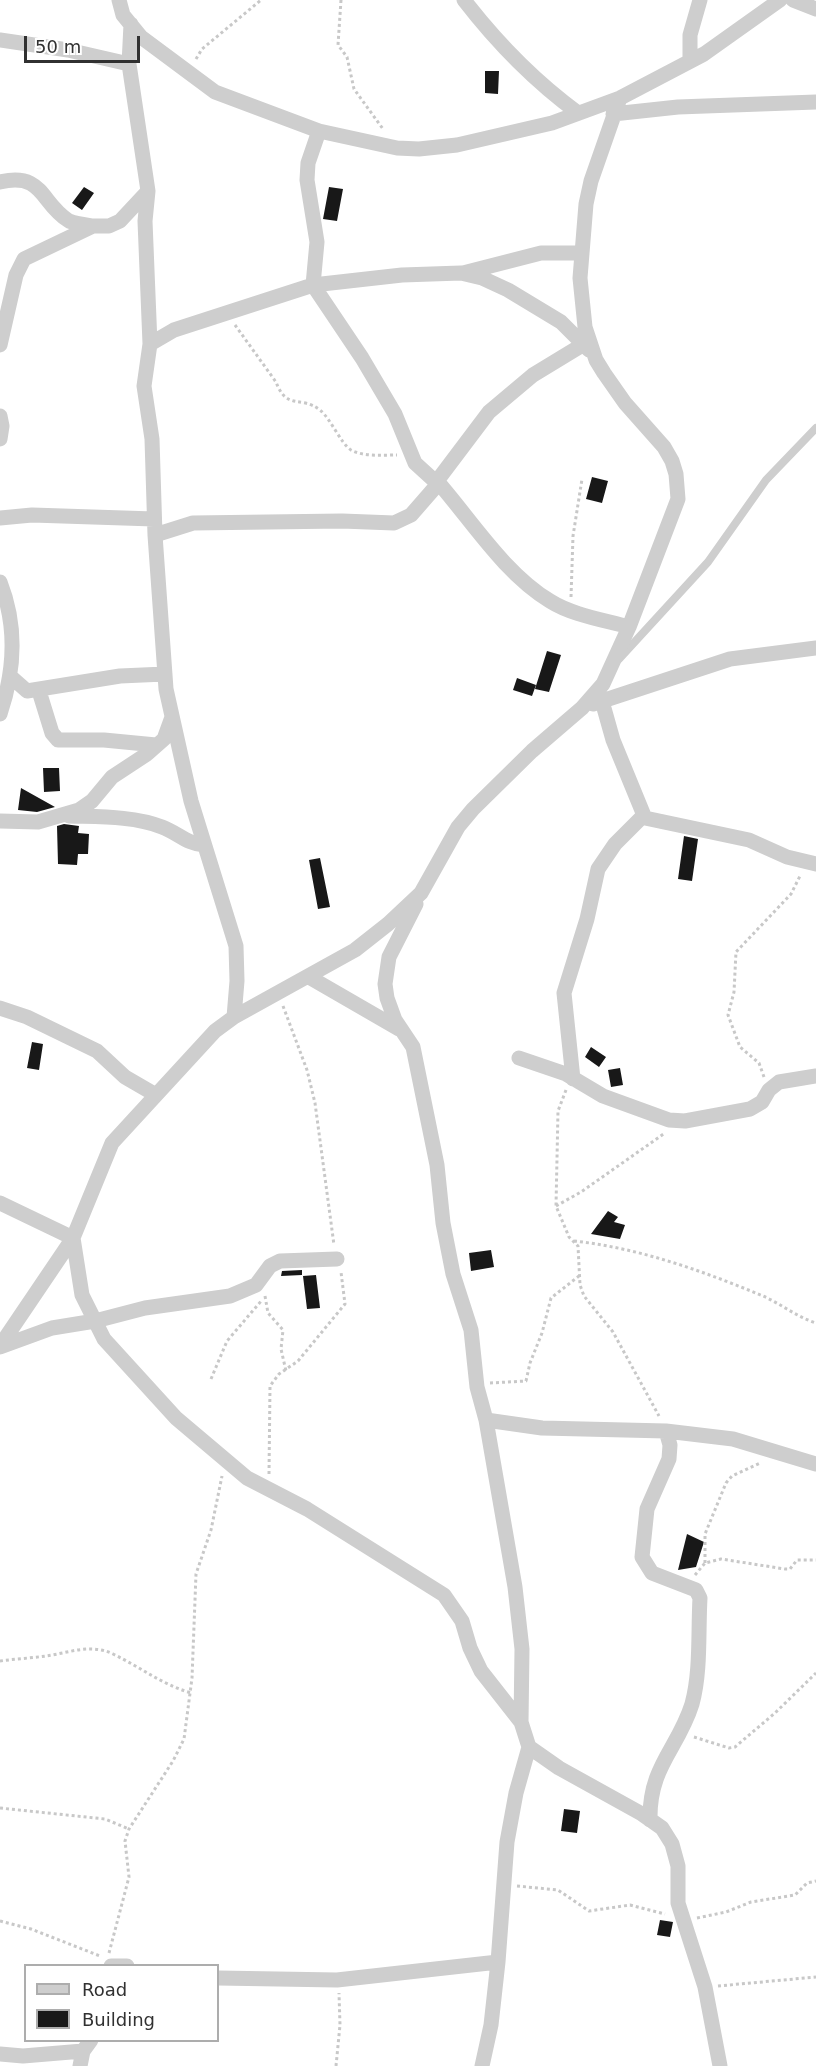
<!DOCTYPE html>
<style>
body{margin:0}
#map{position:relative;width:816px;height:2066px;overflow:hidden;background:#fff;font-family:"DejaVu Sans",sans-serif}
canvas{display:block}
.legend{position:absolute;left:24px;top:1964px;width:195px;height:78px;box-sizing:border-box;background:#fff;border:2px solid #adadad;margin:0;padding:8px 10px;list-style:none;font-size:18px;color:#313131}
.legend li{display:flex;align-items:center;gap:12px;height:30px}
.legend b{width:30px;border:2px solid #adadad}
.scale{position:absolute;left:24px;top:36px;width:116px;height:27px;box-sizing:border-box;border:3px solid #313131;border-top:0;padding-left:8px;font-size:18px;line-height:21px;white-space:nowrap;color:#313131;-webkit-text-stroke:4px #fff;paint-order:stroke}
</style>
<div id="map">
<canvas width="816" height="2066"></canvas>
<ul class="legend">
<li><b style="height:8px;background:#cecece"></b>Road</li>
<li><b style="height:16px;background:#181818"></b>Building</li>
</ul>
<div class="scale">50 m</div>
</div>
<script>
const ctx = document.querySelector('canvas').getContext('2d');
ctx.lineJoin = 'round';
function fillPath(path, color) {
  ctx.fillStyle = color;
  ctx.fill(path, 'evenodd');
}
function stroke(path, color, width, dash) {
  ctx.strokeStyle = color;
  ctx.lineWidth = width;
  ctx.lineCap = dash ? 'butt' : 'round';
  ctx.setLineDash(dash || []);
  ctx.stroke(path);
}
fillPath(new Path2D(`
 M 485,71 L 499,71 L 498,94 L 485,93 Z
 M 84,187 L 94,193 L 82,210 L 72,203 Z
 M 329,187 L 343,189 L 337,221 L 323,219 Z
 M 592,477 L 608,481 L 602,503 L 586,499 Z
 M 547,651 L 561,655 L 549,692 L 535,689 Z
 M 517,678 L 536,685 L 532,696 L 513,690 Z
 M 43,768 L 59,768 L 60,791 L 44,792 Z
 M 21,788 L 55,807 L 37,812 L 18,810 Z
 M 64,824 L 79,826 L 78,833 L 89,834 L 88,854 L 78,854 L 77,865 L 58,864 L 57,826 Z
 M 684,836 L 698,839 L 692,881 L 678,879 Z
 M 320,858 L 330,907 L 318,909 L 309,860 Z
 M 32,1042 L 43,1044 L 39,1070 L 27,1068 Z
 M 591,1047 L 606,1057 L 599,1067 L 585,1057 Z
 M 620,1068 L 623,1085 L 611,1087 L 608,1070 Z
 M 608,1211 L 618,1217 L 614,1222 L 625,1225 L 620,1239 L 591,1234 Z
 M 491,1250 L 494,1267 L 471,1271 L 469,1253 Z
 M 302,1270 L 302,1275 L 281,1276 L 282,1271 Z
 M 316,1275 L 320,1308 L 307,1309 L 303,1276 Z
 M 687,1534 L 704,1542 L 696,1567 L 678,1570 Z
 M 564,1809 L 580,1811 L 577,1833 L 561,1831 Z
 M 660,1920 L 673,1922 L 670,1937 L 657,1935 Z`), '#181818');
stroke(new Path2D(`
 M 341,0 L 338,45 L 347,57 L 354,89 L 383,129
 M 196,59 L 202,49 L 261,0
 M 235,325 L 276,382 C 287,411 301,395 320,410 C 331,419 341,444 351,450 C 364,457 383,455 397,455
 M 571,597 L 573,536 L 582,479
 M 283,1006 L 307,1070 L 315,1103 L 334,1245
 M 764,1077 L 759,1063 L 740,1047 L 728,1015 L 734,992 L 736,952 L 791,894 L 800,876
 M 566,1090 L 558,1111 L 556,1206 L 569,1237 L 578,1246 L 580,1285 L 584,1296 L 613,1332 L 659,1416
 M 556,1206 L 581,1192 L 665,1133
 M 574,1241 C 639,1248 703,1271 763,1296 C 781,1304 797,1317 816,1323
 M 265,1296 L 268,1313 L 283,1330 L 281,1349 L 286,1371
 M 211,1379 L 227,1341 L 262,1300
 M 490,1383 L 526,1381 L 530,1363 L 542,1333 L 551,1298 L 579,1276
 M 269,1474 L 270,1386 L 279,1374 L 298,1361 L 345,1304 L 341,1272
 M 705,1563 L 705,1534 L 726,1483 L 732,1476 L 760,1463
 M 695,1575 L 705,1563 L 721,1559 L 785,1569 L 790,1569 L 797,1560 L 816,1560
 M 0,1661 C 15,1659 31,1658 46,1656 C 68,1653 91,1643 113,1654 C 142,1668 159,1683 191,1693
 M 694,1737 L 729,1748 L 735,1747 L 775,1713 L 816,1673
 M 0,1808 L 105,1819 L 129,1829
 M 517,1886 L 558,1890 L 589,1911 L 630,1905 L 665,1914
 M 697,1918 L 726,1912 L 751,1902 L 795,1895 L 807,1883 L 816,1881
 M 0,1921 L 31,1929 L 100,1956
 M 109,1953 L 129,1877 L 125,1841 L 129,1829 L 173,1761 L 184,1739 L 192,1678 L 196,1574 L 211,1530 L 222,1476
 M 718,1986 L 816,1977
 M 336,2066 L 340,2025 L 339,1993`), '#c8c8c8', 3, [3, 3]);
stroke(new Path2D(`
 M 619,659 L 708,562 L 766,480 L 816,428`), '#cecece', 8);
stroke(new Path2D(`
 M 119,0 L 123,15 L 141,37 L 215,92 L 319,131 L 397,148 L 419,149 L 457,145 L 552,123 L 620,98 L 704,54 L 780,0
 M 464,0 C 498,44 533,80 578,113
 M 793,0 L 816,9
 M 131,24 L 129,64 L 148,191 L 145,221 L 150,344 L 144,386 L 152,439 L 155,535 L 166,689 L 191,801 L 236,946 L 237,981 L 234,1017
 M 0,40 L 68,50 L 129,64
 M 690,61 L 690,35 L 700,0
 M 613,114 L 678,107 L 816,102
 M 319,131 L 308,163 L 307,180 L 317,242 L 313,285 L 362,358 L 395,414 L 415,463 L 438,484
 M 0,182 C 44,172 40,203 69,221 C 76,224 85,225 93,226
 M 463,273 L 541,253 L 580,253
 M 150,344 L 174,330 L 313,285 L 402,275 L 461,273 L 482,278 L 508,290 L 561,322 L 589,350
 M 0,345 L 16,275 L 24,259 L 93,226 L 109,226 L 120,221 L 148,191
 M 0,416 L 2,426 L 0,439
 M 437,481 C 472,521 504,573 550,601 C 572,615 604,620 629,627
 M 0,518 L 32,515 L 154,519
 M 155,535 L 193,523 L 342,521 L 394,523 L 411,515 L 438,484 L 437,481 L 489,412 L 533,375 L 584,344
 M 0,582 C 17,625 15,670 0,714
 M 10,676 L 27,691 L 120,676 L 165,674
 M 39,691 L 52,733 L 58,740 L 104,740 L 156,745
 M 602,701 L 613,740 L 645,818 L 749,840 L 787,857 L 816,864
 M 593,704 L 730,659 L 816,648
 M 69,816 C 99,817 134,816 162,827 C 178,833 187,844 204,845
 M 0,821 L 38,822 L 79,810 L 92,801 L 112,777 L 147,754 L 164,739 L 172,717
 M 416,904 L 389,957 L 385,984 L 387,998 L 395,1020 L 413,1047 L 437,1165 L 443,1223 L 453,1274 L 471,1330 L 477,1387 L 486,1420 L 515,1587 L 522,1649 L 521,1722 L 529,1747 L 516,1793 L 507,1842 L 498,1962 L 491,2025 L 482,2066
 M 309,977 L 399,1029
 M 0,1008 L 27,1017 L 97,1051 L 125,1077 L 156,1095
 M 519,1058 L 566,1074 L 603,1096 L 669,1120 L 685,1121 L 750,1109 L 762,1102 L 769,1090 L 779,1082 L 816,1076
 M 573,1079 L 564,993 L 587,919 L 598,869 L 615,844 L 643,816
 M 0,1203 L 73,1238 L 82,1295 L 104,1339 L 176,1418 L 247,1478 L 307,1509 L 444,1595 L 462,1621 L 470,1648 L 481,1671 L 521,1722
 M 0,1346 L 73,1238 L 112,1143 L 146,1106 L 215,1031 L 234,1017 L 355,950 L 388,924 L 421,893 L 458,827 L 473,809 L 532,751 L 582,708 L 603,684 L 629,627 L 678,499 L 676,474 L 672,461 L 664,447 L 625,403 L 604,373 L 596,360 L 585,327 L 580,278 L 586,204 L 591,181 L 620,98
 M 0,1347 L 52,1328 L 95,1321 L 145,1308 L 230,1296 L 256,1285 L 270,1266 L 280,1261 L 337,1259
 M 486,1420 L 542,1428 L 666,1431 L 733,1439 L 816,1464
 M 529,1747 L 559,1768 L 642,1814 L 662,1828 L 672,1844 L 678,1866 L 678,1903 L 705,1987 L 720,2066
 M 650,1820 C 649,1766 678,1749 692,1704 C 701,1671 698,1632 700,1598 L 696,1590 L 652,1573 L 642,1557 L 647,1509 L 669,1459 L 670,1445 L 666,1431
 M 111,1966 L 127,1966
 M 218,1978 L 337,1980 L 498,1962
 M 0,2054 L 23,2056 L 83,2051
 M 80,2066 L 83,2051 L 91,2040`), '#cecece', 15);
</script>
